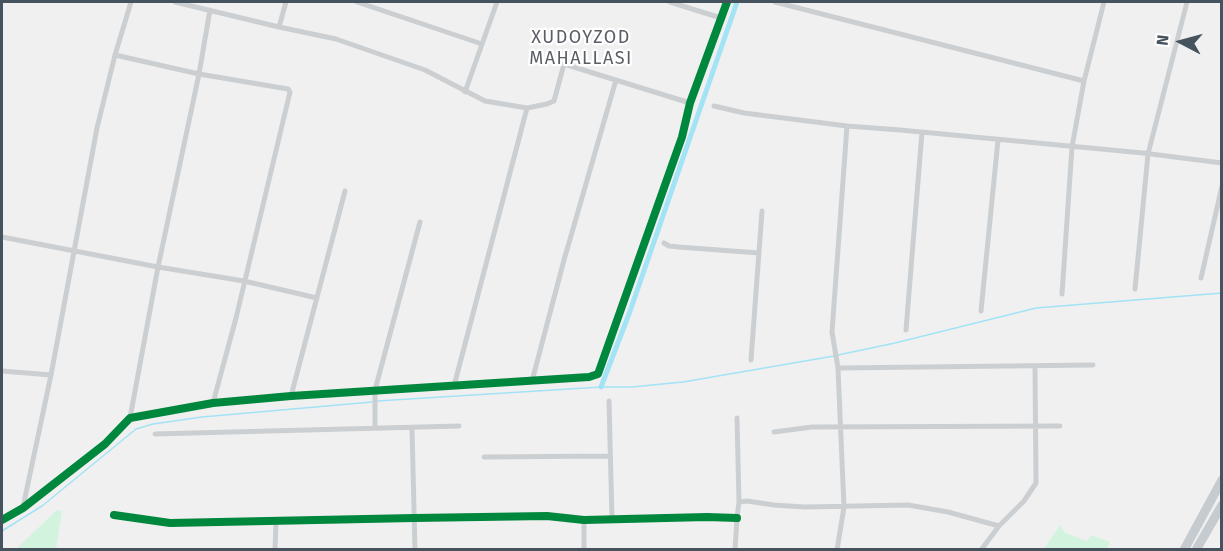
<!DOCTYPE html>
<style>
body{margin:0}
#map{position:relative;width:1223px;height:551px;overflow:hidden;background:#f1f0f0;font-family:"Fira Sans",sans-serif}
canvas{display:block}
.frame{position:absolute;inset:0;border:3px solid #45535f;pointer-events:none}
.north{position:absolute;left:1151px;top:12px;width:60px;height:60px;-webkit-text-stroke:4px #fff;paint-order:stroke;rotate:276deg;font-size:16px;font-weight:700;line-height:24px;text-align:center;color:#45535f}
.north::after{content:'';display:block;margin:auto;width:21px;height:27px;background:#45535f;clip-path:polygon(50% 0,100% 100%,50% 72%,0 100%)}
</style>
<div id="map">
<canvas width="1223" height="551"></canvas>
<div class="frame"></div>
<div class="north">N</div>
</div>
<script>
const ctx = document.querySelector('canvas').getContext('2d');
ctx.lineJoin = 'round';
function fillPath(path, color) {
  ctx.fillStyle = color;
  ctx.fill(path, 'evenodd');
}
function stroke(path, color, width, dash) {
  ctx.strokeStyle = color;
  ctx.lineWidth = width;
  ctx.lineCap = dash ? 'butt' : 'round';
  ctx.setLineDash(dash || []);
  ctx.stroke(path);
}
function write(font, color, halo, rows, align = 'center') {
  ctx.font = font + ' "Fira Sans",sans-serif';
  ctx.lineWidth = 4.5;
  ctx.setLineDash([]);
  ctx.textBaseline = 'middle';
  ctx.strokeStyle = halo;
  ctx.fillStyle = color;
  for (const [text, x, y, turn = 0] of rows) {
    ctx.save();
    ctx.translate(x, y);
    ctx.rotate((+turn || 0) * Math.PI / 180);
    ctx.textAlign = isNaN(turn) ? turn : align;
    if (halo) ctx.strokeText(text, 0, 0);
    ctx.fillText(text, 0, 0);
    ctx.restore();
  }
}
fillPath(new Path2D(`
 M 57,510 L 62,511 L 56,549 L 16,549 Z
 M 1060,525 L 1065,533 L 1087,541 L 1091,535 L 1110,542 L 1107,549 L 1044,549 Z`), '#d2f3de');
stroke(new Path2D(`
 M 838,355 L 895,343 L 1036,308 L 1222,293
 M 377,401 L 601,387 L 632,387 L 683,382 L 834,356
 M 2,531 L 42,506 L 136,429 L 153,424 L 202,417 L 372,402`), '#a2e3f5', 1.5);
stroke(new Path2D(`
 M 601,387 L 629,314 L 737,2`), '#a2e3f5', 5);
stroke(new Path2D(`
 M 175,2 L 279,27 L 336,39 L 425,70 L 485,101 L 527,108 L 547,104 L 554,101 L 564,64 L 690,103
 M 357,2 L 482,44
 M 670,2 L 721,18
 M 775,2 L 1084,81
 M 279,27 L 286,2
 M 115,55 L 199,74 L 288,89 L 290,92 L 236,318 L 213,403
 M 465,92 L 497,2
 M 714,106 L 744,113 L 847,126 L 900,130 L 1143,153 L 1222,163
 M 2,237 L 158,267 L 244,281 L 317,298
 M 664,243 L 669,246 L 679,247 L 759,253
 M 1201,278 L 1222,186
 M 1135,289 L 1148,154 L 1187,2
 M 1062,294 L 1072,147 L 1084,81 L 1104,2
 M 981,311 L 998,140
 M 906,330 L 922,132
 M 751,360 L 762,211
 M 838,368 L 1093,365
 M 2,371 L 51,375
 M 532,381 L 564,260 L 616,80
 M 454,386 L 527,108
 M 291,396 L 345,191
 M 609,401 L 612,519
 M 130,418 L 158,267 L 199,74 L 210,10
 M 375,428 L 375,390 L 420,222
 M 412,428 L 415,550
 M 774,432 L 812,427 L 1060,426
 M 155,434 L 459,426
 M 484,457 L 610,456
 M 739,502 L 747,501 L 774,505 L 804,507 L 908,505 L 948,512 L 999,526
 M 23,507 L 51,375 L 97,128 L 115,55 L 131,2
 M 114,515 L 170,523 L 414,518 L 547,516 L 584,520 L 707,517 L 737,518
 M 2,520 L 23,508 L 105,444 L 130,418 L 213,403 L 291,396 L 589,377 L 598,374 L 682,137 L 690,103 L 727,2
 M 275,550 L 276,521
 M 584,550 L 584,520
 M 735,550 L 737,518 L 739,502 L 737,418
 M 837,550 L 844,507 L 838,368 L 832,332 L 847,126
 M 981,550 L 999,526 L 1024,501 L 1036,483 L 1035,366`), '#cccfd1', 5);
stroke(new Path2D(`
 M 1184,550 L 1222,480
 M 1196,550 L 1222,505`), '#c6cbcf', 9);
stroke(new Path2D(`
 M 114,515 L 170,523 L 414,518 L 547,516 L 584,520 L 707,517 L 737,518
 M 2,520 L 23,508 L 105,444 L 130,418 L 213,403 L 291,396 L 589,377 L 598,374 L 682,137 L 690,103 L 727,2`), '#00873e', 8);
ctx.letterSpacing = '1.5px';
write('18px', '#5b5f65', '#fff', [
 ["XUDOYZOD",581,38],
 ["MAHALLASI",581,59]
]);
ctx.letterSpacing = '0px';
</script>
